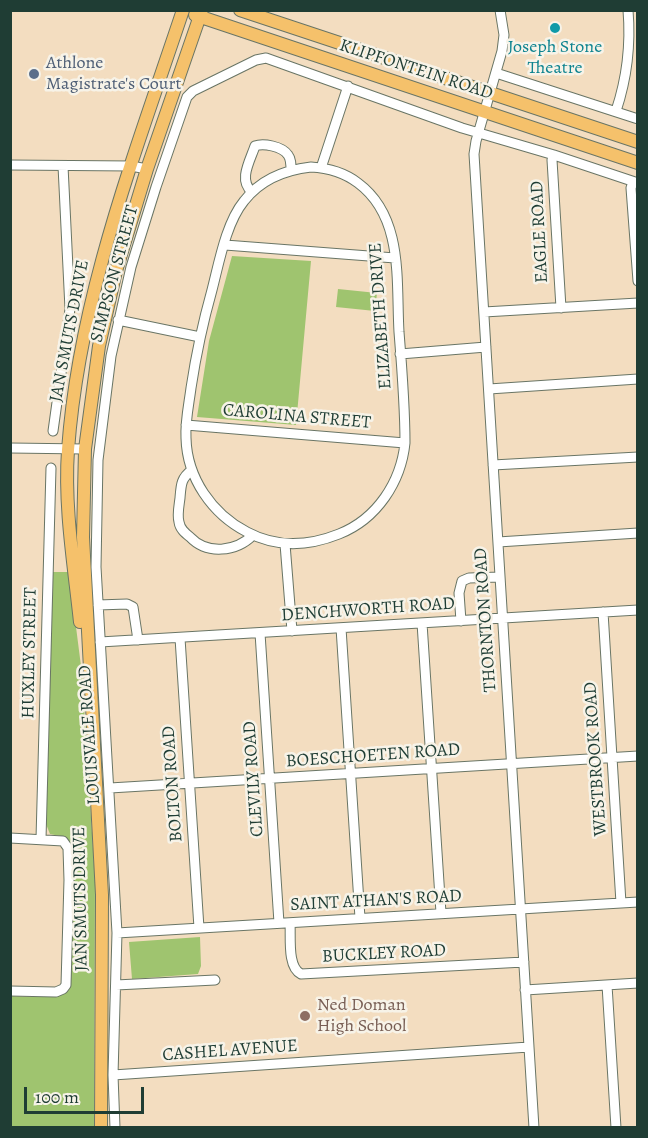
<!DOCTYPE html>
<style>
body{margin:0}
#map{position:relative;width:648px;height:1138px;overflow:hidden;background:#f3ddc0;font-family:Alegreya,serif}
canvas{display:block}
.frame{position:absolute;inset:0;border:12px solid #1f3d34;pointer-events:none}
.scale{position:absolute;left:24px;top:1087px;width:120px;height:27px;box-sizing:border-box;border:3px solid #1f3d34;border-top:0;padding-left:8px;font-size:18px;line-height:21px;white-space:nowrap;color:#1f3d34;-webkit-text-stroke:4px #f7f3e8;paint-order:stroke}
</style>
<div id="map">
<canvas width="648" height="1138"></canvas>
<div class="frame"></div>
<div class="scale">100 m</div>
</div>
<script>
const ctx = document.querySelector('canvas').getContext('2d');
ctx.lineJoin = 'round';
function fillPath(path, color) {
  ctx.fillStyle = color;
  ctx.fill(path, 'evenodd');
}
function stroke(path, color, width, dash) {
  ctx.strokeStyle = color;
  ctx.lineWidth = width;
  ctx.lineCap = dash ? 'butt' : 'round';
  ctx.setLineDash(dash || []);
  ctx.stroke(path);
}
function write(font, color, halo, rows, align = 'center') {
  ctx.font = font + ' Alegreya,serif';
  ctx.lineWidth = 5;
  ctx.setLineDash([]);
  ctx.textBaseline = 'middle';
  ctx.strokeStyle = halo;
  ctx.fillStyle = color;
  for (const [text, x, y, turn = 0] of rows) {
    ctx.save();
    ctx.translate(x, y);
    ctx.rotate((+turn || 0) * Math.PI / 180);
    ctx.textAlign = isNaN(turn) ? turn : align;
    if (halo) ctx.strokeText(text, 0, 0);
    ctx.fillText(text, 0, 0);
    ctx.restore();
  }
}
fillPath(new Path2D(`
 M 232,256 L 311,261 L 296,425 L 197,417 L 209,341 Z
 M 338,289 L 377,293 L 375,311 L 336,307 Z
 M 51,572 L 69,572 L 82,674 L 95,881 L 94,1127 L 11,1128 L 11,996 C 26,996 63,1001 70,987 L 73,881 L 71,844 L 65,837 L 50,834 L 46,824 Z
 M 200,937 L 201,966 L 198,974 L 132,979 L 129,942 Z`), '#9fc46f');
const minor = new Path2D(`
 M 500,10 L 504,35 L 502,51 L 476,141 L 474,154 L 534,1128
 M 496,73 L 638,119
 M 616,111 C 627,78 631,46 628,10
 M 554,155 L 552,160 L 561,308
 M 10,165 L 131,166 L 147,169
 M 311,167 C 328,168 345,173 358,183 C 404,217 396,281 399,332 C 402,369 405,406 405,443 C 401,482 377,519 339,534 C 309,546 277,548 247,532 C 212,514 187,478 186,438 C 185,421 189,404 191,388 C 196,355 203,322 212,290 C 219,263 226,223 244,201 C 261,179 284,170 311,167 Z
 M 321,168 L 348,86
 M 633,182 L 631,188 L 638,281
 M 252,192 C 238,180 250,161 255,146 C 263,143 282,146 288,155 C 291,159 291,164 291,170
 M 225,245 L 395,258
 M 484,312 L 638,303
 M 118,320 L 200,337
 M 400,354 L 486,347
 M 489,389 L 638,379
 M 186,425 L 405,443
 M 53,431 L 70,309 L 63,166
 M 10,448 L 85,449
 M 493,465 L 638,457
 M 192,470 C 181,478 181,485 180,498 C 179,506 177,515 179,522 C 180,529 185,533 190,537 C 207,555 236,552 253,535
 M 498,542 L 638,533
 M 285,544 L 292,631
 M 98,605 L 127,604 L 133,607 L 138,640
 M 603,612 L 621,903
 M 461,621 L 459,593 L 462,581 L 469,578 L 500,577
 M 422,623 L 441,913
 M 341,628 L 360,918
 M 260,633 L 279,923
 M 180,638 L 199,928
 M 100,642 L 638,610
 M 110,788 L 638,756
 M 10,838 L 63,841 L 68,848 L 69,880 L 66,985 L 63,989 L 56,992 L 10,991
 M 41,839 L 51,468
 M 290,923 C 291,937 287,967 301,974 L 524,962
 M 117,933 L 638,902
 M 116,985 L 215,980
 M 607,985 L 616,1128
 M 525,990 L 638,983
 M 113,1075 L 529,1047
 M 115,1128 L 113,1075 L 117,933 L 96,567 L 98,460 L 111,356 L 131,267 L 156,187 L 187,97 L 193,91 L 256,60 L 266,58 L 462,128 L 554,155 L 638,183`);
const major = new Path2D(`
 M 240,10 L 638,142
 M 195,15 L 638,163
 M 80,622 C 74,565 64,507 68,450 C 79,297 135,154 183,10
 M 101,1128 L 102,895 L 83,537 L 85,449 L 99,346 L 116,271 L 147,169 L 202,10`);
stroke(minor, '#697565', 11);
stroke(major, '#697565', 14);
stroke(minor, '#fff', 9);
stroke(major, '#f5c16b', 12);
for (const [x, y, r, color] of [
 [555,28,6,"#0f9aa8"],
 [34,74,6,"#5c6f8a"],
 [305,1016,6,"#8d6e63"]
]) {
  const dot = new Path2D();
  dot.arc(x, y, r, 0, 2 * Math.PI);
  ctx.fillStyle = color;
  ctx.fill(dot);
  stroke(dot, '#f7f3e8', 2);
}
write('18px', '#0d838f', '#f7f3e8', [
 ["Joseph Stone",555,48],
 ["Theatre",555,69]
]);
write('18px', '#4e5e75', '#f7f3e8', [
 ["Athlone",46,64],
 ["Magistrate's Court",46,85]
], 'left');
write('18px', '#1f3d34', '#f7f3e8', [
 ["KLIPFONTEIN ROAD",416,70,18],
 ["EAGLE ROAD",540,232,-93],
 ["SIMPSON STREET",115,274,-75],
 ["ELIZABETH DRIVE",381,316,-94],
 ["JAN SMUTS DRIVE",70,331,-79],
 ["CAROLINA STREET",297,417,5],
 ["DENCHWORTH ROAD",368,610,-4],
 ["THORNTON ROAD",486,620,-94],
 ["HUXLEY STREET",30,653,-89],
 ["LOUISVALE ROAD",90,735,-94],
 ["BOESCHOETEN ROAD",373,756,-4],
 ["WESTBROOK ROAD",596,759,-94],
 ["CLEVILY ROAD",254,779,-94],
 ["BOLTON ROAD",173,784,-94],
 ["JAN SMUTS DRIVE",81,899,-91],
 ["SAINT ATHAN'S ROAD",376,901,-3],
 ["BUCKLEY ROAD",384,954,-3],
 ["CASHEL AVENUE",230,1051,-4]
]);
write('18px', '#785e54', '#f7f3e8', [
 ["Ned Doman",317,1006],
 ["High School",317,1027]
], 'left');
</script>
